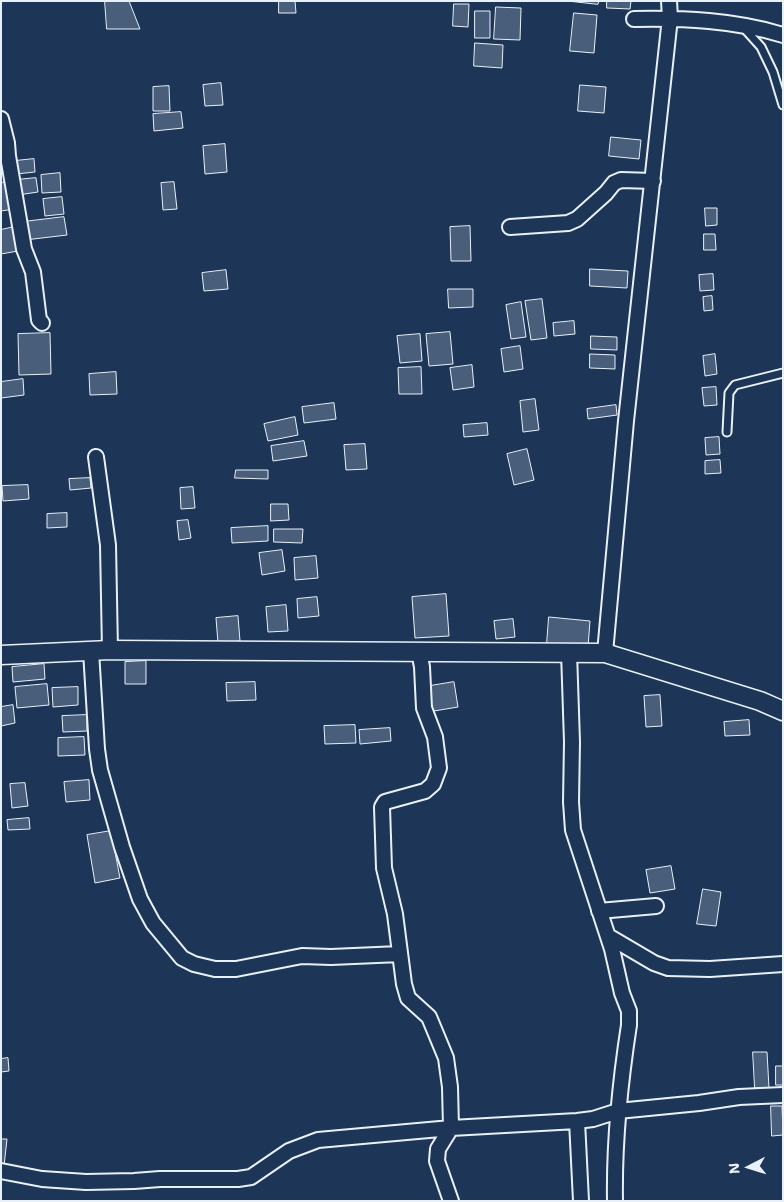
<!DOCTYPE html>
<style>
body{margin:0}
#map{position:relative;width:784px;height:1202px;overflow:hidden;background:#1d3557;font-family:"Shantell Sans",sans-serif}
canvas{display:block}
.frame{position:absolute;inset:0;border:2px solid #e8f1f8;pointer-events:none}
.north{position:absolute;left:724px;top:1142px;width:50px;height:50px;-webkit-text-stroke:4px #1d3557;paint-order:stroke;rotate:265deg;font-size:14px;font-weight:700;line-height:20px;text-align:center;color:#e8f1f8}
.north::after{content:'';display:block;margin:auto;width:18px;height:22px;background:#e8f1f8;clip-path:polygon(50% 0,100% 100%,50% 72%,0 100%)}
</style>
<div id="map">
<canvas width="784" height="1202"></canvas>
<div class="frame"></div>
<div class="north">N</div>
</div>
<script>
const ctx = document.querySelector('canvas').getContext('2d');
ctx.lineJoin = 'round';
function fillPath(path, color) {
  ctx.fillStyle = color;
  ctx.fill(path, 'evenodd');
}
function stroke(path, color, width, dash) {
  ctx.strokeStyle = color;
  ctx.lineWidth = width;
  ctx.lineCap = dash ? 'butt' : 'round';
  ctx.setLineDash(dash || []);
  ctx.stroke(path);
}
const building = new Path2D(`
 M 105,1 L 129,1 L 140,29 L 107,29 Z
 M 279,1 L 295,1 L 296,13 L 279,13 Z
 M 568,1 L 599,1 L 598,4 Z
 M 607,1 L 631,1 L 630,9 L 607,8 Z
 M 454,4 L 469,4 L 468,27 L 453,26 Z
 M 496,7 L 521,8 L 520,40 L 494,39 Z
 M 475,11 L 490,11 L 490,38 L 475,38 Z
 M 574,13 L 597,15 L 594,53 L 570,51 Z
 M 475,43 L 503,45 L 502,68 L 474,66 Z
 M 221,83 L 223,105 L 205,106 L 203,85 Z
 M 580,85 L 606,87 L 604,113 L 578,111 Z
 M 169,86 L 170,111 L 153,111 L 153,87 Z
 M 181,112 L 183,128 L 154,131 L 153,114 Z
 M 611,137 L 641,140 L 639,159 L 609,156 Z
 M 225,144 L 227,172 L 205,174 L 203,146 Z
 M 34,159 L 35,172 L 16,174 L 15,161 Z
 M 60,173 L 61,192 L 42,193 L 41,175 Z
 M 36,178 L 38,192 L 18,195 L 16,180 Z
 M 9,181 L 14,209 L 1,211 L 1,183 Z
 M 174,182 L 177,209 L 163,210 L 161,183 Z
 M 62,197 L 64,214 L 45,216 L 43,199 Z
 M 705,208 L 717,208 L 717,225 L 706,226 Z
 M 64,217 L 67,235 L 25,240 L 23,222 Z
 M 470,226 L 471,261 L 451,261 L 450,227 Z
 M 14,227 L 18,251 L 1,254 L 1,230 Z
 M 704,234 L 715,234 L 716,250 L 704,250 Z
 M 590,269 L 628,271 L 627,288 L 590,286 Z
 M 226,270 L 228,289 L 204,291 L 202,273 Z
 M 713,274 L 714,290 L 700,291 L 699,275 Z
 M 448,289 L 473,289 L 473,307 L 449,308 Z
 M 712,296 L 713,310 L 704,311 L 703,297 Z
 M 542,299 L 547,338 L 531,340 L 525,301 Z
 M 521,302 L 526,337 L 511,339 L 506,305 Z
 M 574,321 L 575,334 L 554,336 L 553,323 Z
 M 450,332 L 453,364 L 429,366 L 426,334 Z
 M 50,333 L 51,374 L 19,375 L 18,334 Z
 M 420,334 L 422,361 L 400,363 L 397,336 Z
 M 591,336 L 617,337 L 617,350 L 591,349 Z
 M 520,346 L 523,369 L 504,372 L 501,349 Z
 M 590,354 L 615,355 L 615,369 L 590,368 Z
 M 715,354 L 717,374 L 705,376 L 703,356 Z
 M 472,365 L 474,387 L 453,390 L 450,368 Z
 M 421,367 L 422,394 L 399,394 L 398,368 Z
 M 116,372 L 117,394 L 90,395 L 89,374 Z
 M 23,379 L 24,395 L 1,398 L 1,382 Z
 M 716,387 L 717,405 L 704,406 L 702,388 Z
 M 535,399 L 539,430 L 523,432 L 520,401 Z
 M 334,403 L 336,419 L 304,423 L 302,407 Z
 M 616,405 L 617,415 L 588,419 L 587,409 Z
 M 295,417 L 298,435 L 268,441 L 264,424 Z
 M 487,423 L 488,435 L 464,437 L 463,425 Z
 M 719,437 L 720,454 L 706,455 L 705,438 Z
 M 304,441 L 307,456 L 273,461 L 271,446 Z
 M 365,444 L 367,469 L 346,470 L 344,445 Z
 M 527,449 L 534,480 L 514,485 L 507,454 Z
 M 720,460 L 721,473 L 705,474 L 705,461 Z
 M 236,470 L 268,470 L 268,479 L 235,478 Z
 M 90,478 L 91,488 L 70,490 L 69,479 Z
 M 28,485 L 29,499 L 3,501 L 2,486 Z
 M 193,487 L 195,508 L 181,509 L 180,488 Z
 M 271,504 L 288,504 L 289,520 L 271,521 Z
 M 67,513 L 67,527 L 47,528 L 47,514 Z
 M 188,520 L 191,538 L 179,540 L 177,521 Z
 M 268,526 L 268,541 L 232,543 L 231,528 Z
 M 274,529 L 303,529 L 302,543 L 274,542 Z
 M 282,550 L 285,571 L 262,575 L 259,553 Z
 M 316,556 L 318,578 L 295,580 L 294,558 Z
 M 446,594 L 449,636 L 415,638 L 412,597 Z
 M 317,597 L 319,616 L 298,618 L 297,599 Z
 M 286,605 L 288,631 L 268,632 L 266,607 Z
 M 238,616 L 240,641 L 218,643 L 216,618 Z
 M 549,617 L 590,621 L 588,647 L 547,644 Z
 M 513,619 L 515,637 L 496,639 L 494,621 Z
 M 146,661 L 146,684 L 125,684 L 125,662 Z
 M 44,664 L 45,679 L 13,682 L 12,667 Z
 M 255,682 L 256,700 L 227,701 L 226,683 Z
 M 454,682 L 458,707 L 428,712 L 424,687 Z
 M 47,684 L 49,705 L 17,708 L 15,687 Z
 M 78,687 L 78,705 L 53,707 L 52,688 Z
 M 660,695 L 662,726 L 646,727 L 644,696 Z
 M 13,705 L 15,723 L 1,726 L 1,707 Z
 M 87,715 L 87,731 L 63,732 L 62,716 Z
 M 749,720 L 750,735 L 725,736 L 724,722 Z
 M 355,725 L 356,743 L 325,744 L 324,726 Z
 M 390,728 L 391,741 L 360,744 L 359,730 Z
 M 84,737 L 85,755 L 58,756 L 58,738 Z
 M 89,780 L 90,800 L 66,802 L 64,782 Z
 M 25,783 L 28,806 L 12,808 L 10,784 Z
 M 29,818 L 30,829 L 8,830 L 7,820 Z
 M 111,831 L 120,878 L 95,883 L 87,835 Z
 M 671,866 L 675,889 L 650,893 L 646,870 Z
 M 703,889 L 721,892 L 716,926 L 697,924 Z
 M 753,1052 L 767,1052 L 769,1088 L 755,1088 Z
 M 8,1058 L 9,1071 L 1,1072 L 1,1059 Z
 M 776,1066 L 783,1066 L 783,1085 L 776,1085 Z
 M 771,1106 L 782,1106 L 783,1135 L 772,1136 Z
 M 1,1139 L 7,1139 L 4,1166 L 1,1166 Z`);
fillPath(building, '#495e7a');
stroke(building, '#e8f1f8', 1);
const service = new Path2D(`
 M 743,27 L 761,47 L 773,72 L 783,105
 M 727,432 L 729,393 L 735,385 L 783,373`);
const minor = new Path2D(`
 M 634,19 C 683,18 735,20 783,35
 M 1,119 L 7,143 L 8,156 L 24,249 L 33,272 L 39,320 L 42,323
 M 510,227 L 568,223 L 577,219 L 606,193 L 614,183 L 621,180 L 653,181
 M 96,457 L 108,545 L 110,650
 M 91,651 L 97,749 L 100,770 L 122,847 L 140,899 L 153,923 L 182,958 L 194,964 L 215,969 L 236,969 L 302,956 L 331,957 L 400,954
 M 419,651 L 422,667 L 424,708 L 435,737 L 439,768 L 433,784 L 425,791 L 385,802 L 382,807 L 384,868 L 395,914 L 404,984 L 408,998 L 429,1017 L 446,1058 L 450,1087 L 451,1128 L 438,1149 L 437,1161 L 451,1201
 M 569,652 L 572,742 L 571,802 L 573,830 L 612,949 L 622,993 L 629,1011 L 629,1025 C 620,1083 614,1142 615,1201
 M 605,653 L 626,421 L 670,18 L 669,1
 M 599,911 L 656,906
 M 608,936 L 654,963 L 668,968 L 710,969 L 783,964
 M 577,1121 L 581,1201
 M 1,1171 L 42,1179 L 86,1182 L 134,1181 L 160,1179 L 238,1179 L 251,1177 L 289,1151 L 318,1140 L 451,1128 L 577,1121 L 593,1119 L 618,1111 L 699,1103 L 739,1097 L 783,1095`);
const tertiary = new Path2D(`
 M 1,655 L 110,650 L 605,653 L 760,701 L 783,711`);
stroke(service, '#e8f1f8', 11);
stroke(minor, '#e8f1f8', 18);
stroke(tertiary, '#e8f1f8', 21);
stroke(service, '#1d3557', 7);
stroke(minor, '#1d3557', 14);
stroke(tertiary, '#1d3557', 18);
</script>
